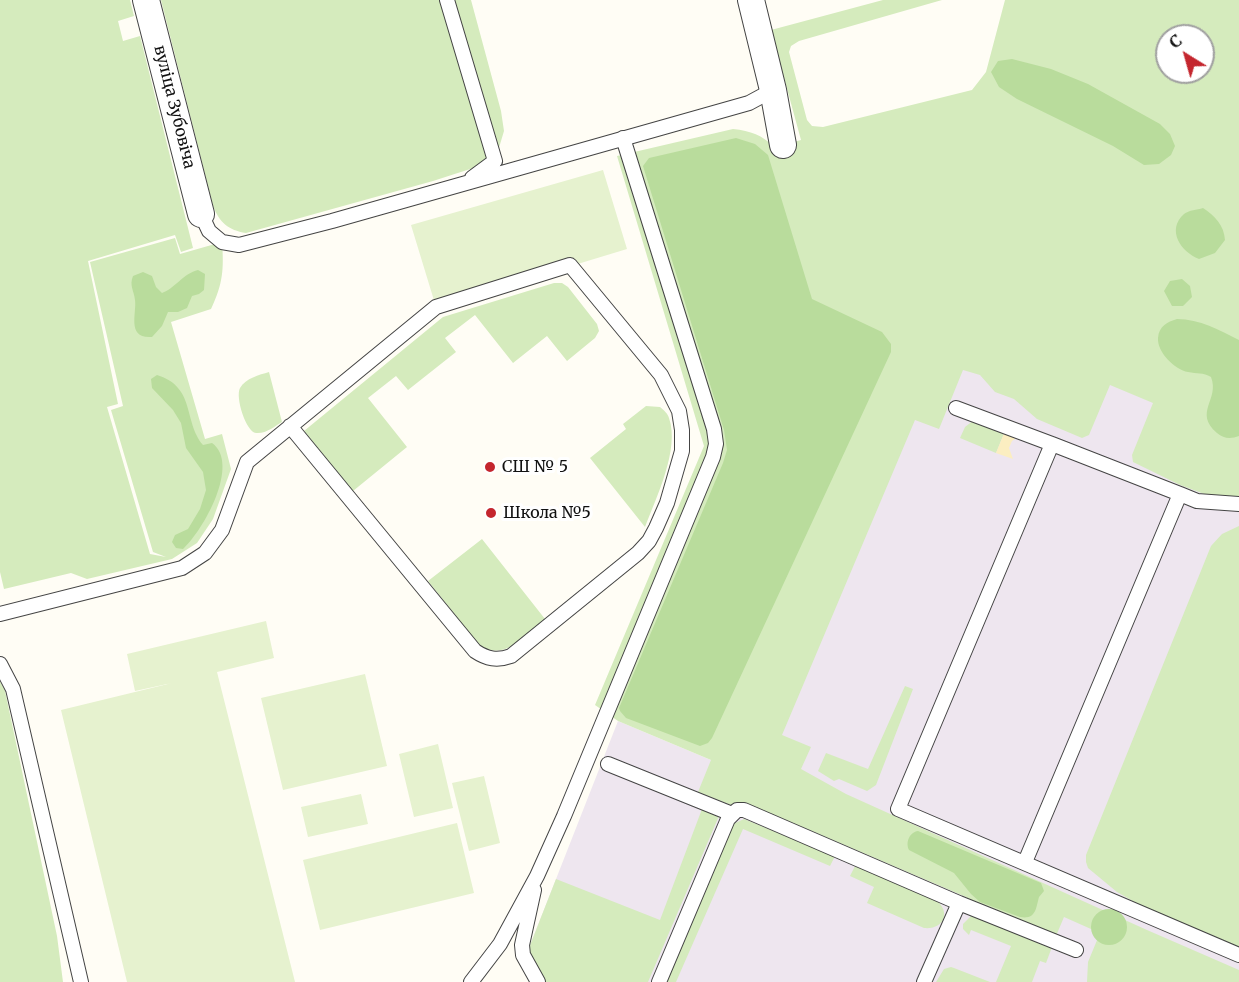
<!DOCTYPE html>
<meta charset="utf-8">
<style>
body{margin:0}
#map{position:relative;width:1239px;height:982px;overflow:hidden;background:#fffdf5;font-family:Merriweather,serif}
canvas{display:block}
.north{position:absolute;left:1155px;top:24px;width:60px;height:60px;box-sizing:border-box;background:#fff;border:2px solid #a0a0a0;border-radius:50%;rotate:323deg;font-size:16px;font-weight:700;line-height:24px;text-align:center;color:#111}
.north::after{content:'';display:block;margin:auto;width:21px;height:27px;background:#c4262e;clip-path:polygon(50% 0,100% 100%,50% 72%,0 100%)}
</style>
<div id="map">
<canvas width="1239" height="982"></canvas>
<div class="north">С</div>
</div>
<script>
const ctx = document.querySelector('canvas').getContext('2d');
ctx.lineJoin = 'round';
function fillPath(path, color) {
  ctx.fillStyle = color;
  ctx.fill(path, 'evenodd');
}
function stroke(path, color, width, dash) {
  ctx.strokeStyle = color;
  ctx.lineWidth = width;
  ctx.lineCap = dash ? 'butt' : 'round';
  ctx.setLineDash(dash || []);
  ctx.stroke(path);
}
function write(font, color, halo, rows, align = 'center') {
  ctx.font = font + ' Merriweather,serif';
  ctx.lineWidth = 6;
  ctx.setLineDash([]);
  ctx.textBaseline = 'middle';
  ctx.strokeStyle = halo;
  ctx.fillStyle = color;
  for (const [text, x, y, turn = 0] of rows) {
    ctx.save();
    ctx.translate(x, y);
    ctx.rotate((+turn || 0) * Math.PI / 180);
    ctx.textAlign = isNaN(turn) ? turn : align;
    if (halo) ctx.strokeText(text, 0, 0);
    ctx.fillText(text, 0, 0);
    ctx.restore();
  }
}
fillPath(new Path2D(`
 M 973,283 L 1239,379 L 1239,982 L 545,982 L 527,953 L 618,721 L 711,760 Z`), '#eee6ef');
fillPath(new Path2D(`
 M 0,0 L 130,0 L 134,16 L 118,21 L 123,41 L 140,36 L 193,248 L 181,252 L 175,235 L 88,261 L 118,404 L 107,407 L 150,554 L 166,557 L 153,552 L 111,410 L 123,406 L 90,262 L 175,238 L 180,254 L 222,242 C 224,269 223,284 211,309 L 171,322 L 205,439 L 222,434 L 231,469 L 213,519 L 197,543 L 172,559 L 87,579 L 71,573 L 4,589 L 0,572 Z
 M 161,0 L 471,0 L 501,111 L 504,131 L 495,161 L 433,181 L 246,233 C 228,230 220,223 213,206 Z
 M 883,0 L 942,0 L 799,41 L 791,46 L 789,52 L 807,120 L 812,126 L 823,127 L 972,90 L 986,72 L 1005,0 L 1239,0 L 1239,497 L 1217,498 L 1207,495 L 1180,485 L 1133,462 L 1132,455 L 1153,403 L 1110,385 L 1089,435 L 1082,438 L 1037,419 L 1014,399 L 995,392 L 980,375 L 963,370 L 939,429 L 915,420 L 782,735 L 811,747 L 801,769 L 846,794 L 1147,930 L 1239,970 L 1239,982 L 1087,982 L 1088,962 L 1100,933 L 1064,917 L 1056,936 L 975,904 L 966,897 L 751,805 L 737,802 L 731,805 L 698,792 L 711,760 L 618,721 L 595,705 L 704,446 L 617,156 L 733,129 C 751,131 762,135 774,147 L 801,140 L 771,30 ZM 1167,36 L 1203,36 L 1203,72 L 1167,72 Z
 M 554,283 L 562,283 L 568,287 L 597,324 L 599,331 L 595,338 L 567,361 L 547,336 L 513,363 L 475,315 L 445,338 L 456,352 L 408,390 L 396,376 L 368,398 L 407,447 L 353,491 L 304,431 L 443,317 Z
 M 269,372 L 282,422 C 275,426 266,434 256,433 C 246,432 235,397 240,388 C 246,378 259,375 269,372 Z
 M 646,406 L 660,407 C 664,410 668,414 669,418 C 680,449 656,498 645,527 L 590,458 L 626,429 L 623,424 Z
 M 974,420 L 1005,431 L 996,453 L 960,438 L 965,427 Z
 M 1239,526 L 1239,947 L 1138,904 L 1117,892 L 1088,868 L 1086,862 L 1086,855 L 1211,546 L 1222,534 Z
 M 482,539 L 545,619 C 526,635 506,661 480,646 L 428,581 Z
 M 0,681 L 5,691 L 57,936 L 63,982 L 0,982 Z
 M 905,686 L 913,689 L 876,785 L 867,791 L 839,779 L 834,781 L 818,771 L 826,753 L 868,769 Z
 M 702,809 L 719,816 L 648,982 L 545,982 L 527,953 L 556,879 L 660,920 Z
 M 744,819 L 835,856 L 830,866 L 743,829 L 676,982 L 665,982 L 733,824 Z
 M 855,866 L 936,900 C 952,913 943,930 924,928 L 867,903 L 874,887 L 850,876 Z
 M 971,916 L 977,916 L 1052,947 L 1046,963 L 1040,961 L 1032,982 L 996,982 L 1011,946 L 971,930 L 969,935 L 963,929 L 963,924 Z
 M 951,967 L 954,968 L 990,982 L 936,982 L 944,969 Z`), '#d5ebbd');
fillPath(new Path2D(`
 M 1012,59 L 1051,69 L 1088,84 L 1160,124 L 1170,134 L 1175,146 L 1171,155 L 1159,164 L 1144,165 L 1113,146 L 1017,99 L 999,87 L 991,72 L 998,61 Z
 M 736,138 L 755,144 L 768,155 L 812,299 L 882,332 L 891,344 L 891,352 L 712,738 L 708,743 L 700,746 L 626,718 L 620,711 L 619,708 L 723,463 L 727,450 L 724,430 L 643,166 L 649,158 Z
 M 1203,208 C 1215,216 1224,225 1225,240 L 1215,253 L 1199,259 C 1181,252 1166,230 1184,214 C 1189,210 1197,210 1203,208 Z
 M 198,270 L 205,274 L 204,290 L 199,294 L 192,296 L 187,308 L 178,312 L 168,312 L 162,326 L 152,337 C 126,339 137,313 135,300 C 134,290 129,286 133,276 L 143,272 L 152,276 L 156,287 L 162,293 C 174,289 184,273 198,270 Z
 M 1182,279 L 1190,286 L 1192,297 L 1183,306 L 1172,306 L 1164,291 L 1170,281 Z
 M 1177,319 C 1200,319 1219,330 1239,340 L 1239,436 C 1231,439 1224,439 1217,433 C 1193,412 1220,400 1211,377 C 1203,372 1197,374 1188,372 C 1175,370 1157,352 1158,338 C 1159,326 1167,322 1177,319 Z
 M 157,375 C 196,387 183,421 203,445 L 212,443 C 241,464 203,531 183,549 L 176,548 L 172,542 L 175,535 L 188,529 L 200,509 L 206,490 L 203,472 L 186,448 L 181,423 L 173,410 L 152,388 L 151,379 Z
 M 918,831 L 1041,883 L 1044,891 L 1039,897 C 1036,908 1036,920 1020,917 L 980,902 L 971,894 L 954,873 L 909,850 C 905,842 910,832 918,831 Z
 M1091 927a18 18 0 1 1 36 0a18 18 0 1 1-36 0Z`), '#b9dc9c');
fillPath(new Path2D(`
 M 1005,431 L 1019,436 L 1012,441 L 1009,448 L 1013,459 L 996,453 Z`), '#fbeec1');
fillPath(new Path2D(`
 M 603,170 L 627,249 L 436,307 L 411,225 Z
 M 266,621 L 274,658 L 217,672 L 295,982 L 127,982 L 61,710 L 172,683 L 135,691 L 127,654 Z
 M 365,674 L 387,766 L 283,790 L 261,698 Z
 M 438,744 L 453,808 L 414,817 L 399,754 Z
 M 484,776 L 500,843 L 469,851 L 452,783 Z
 M 361,794 L 368,824 L 308,837 L 301,807 Z
 M 457,823 L 474,893 L 320,930 L 303,860 Z`), '#e6f2cf');
const lane = new Path2D(`
 M 447,0 L 495,161 L 472,178
 M 201,214 L 209,231 L 222,242 L 239,245 L 332,221 L 749,103 L 773,90
 M 956,408 L 1052,444
 M 1180,494 L 1197,501 L 1239,504
 M 0,614 L 182,568 L 205,553 L 222,530 L 247,462 L 436,307 L 570,265 L 661,375 L 679,411 L 682,430 L 682,451 L 667,503 L 656,528 L 649,541 L 638,553 L 511,656 C 497,661 487,659 475,651 L 290,426
 M 0,664 L 13,689 L 81,982
 M 608,764 L 732,814
 M 1025,862 L 1180,494 L 1052,444 L 898,809 L 1239,955
 M 534,890 L 522,945 L 523,955 L 538,982
 M 959,903 L 1076,950
 M 471,982 L 500,944 L 537,876 L 564,816 L 713,457 L 716,444 L 714,429 L 623,138
 M 659,982 L 728,819 L 737,810 L 744,810 L 959,903 L 924,982`);
const street = new Path2D(`
 M 146,0 L 201,214
 M 751,0 L 773,90 L 783,145`);
stroke(lane, '#444', 16);
stroke(street, '#444', 28);
stroke(lane, '#fff', 14);
stroke(street, '#fff', 26);
for (const [x, y, r, color] of [
 [490,467,6,"#c4262e"],
 [491,513,6,"#c4262e"]
]) {
  const dot = new Path2D();
  dot.arc(x, y, r, 0, 2 * Math.PI);
  ctx.fillStyle = color;
  ctx.fill(dot);
  stroke(dot, '#fff', 2);
}
write('16px', '#111', '#fff', [
 ["вуліца Зубовіча",174,107,76]
]);
write('16px', '#111', '#fff', [
 ["СШ № 5",502,467],
 ["Школа №5",503,513]
], 'left');
</script>
